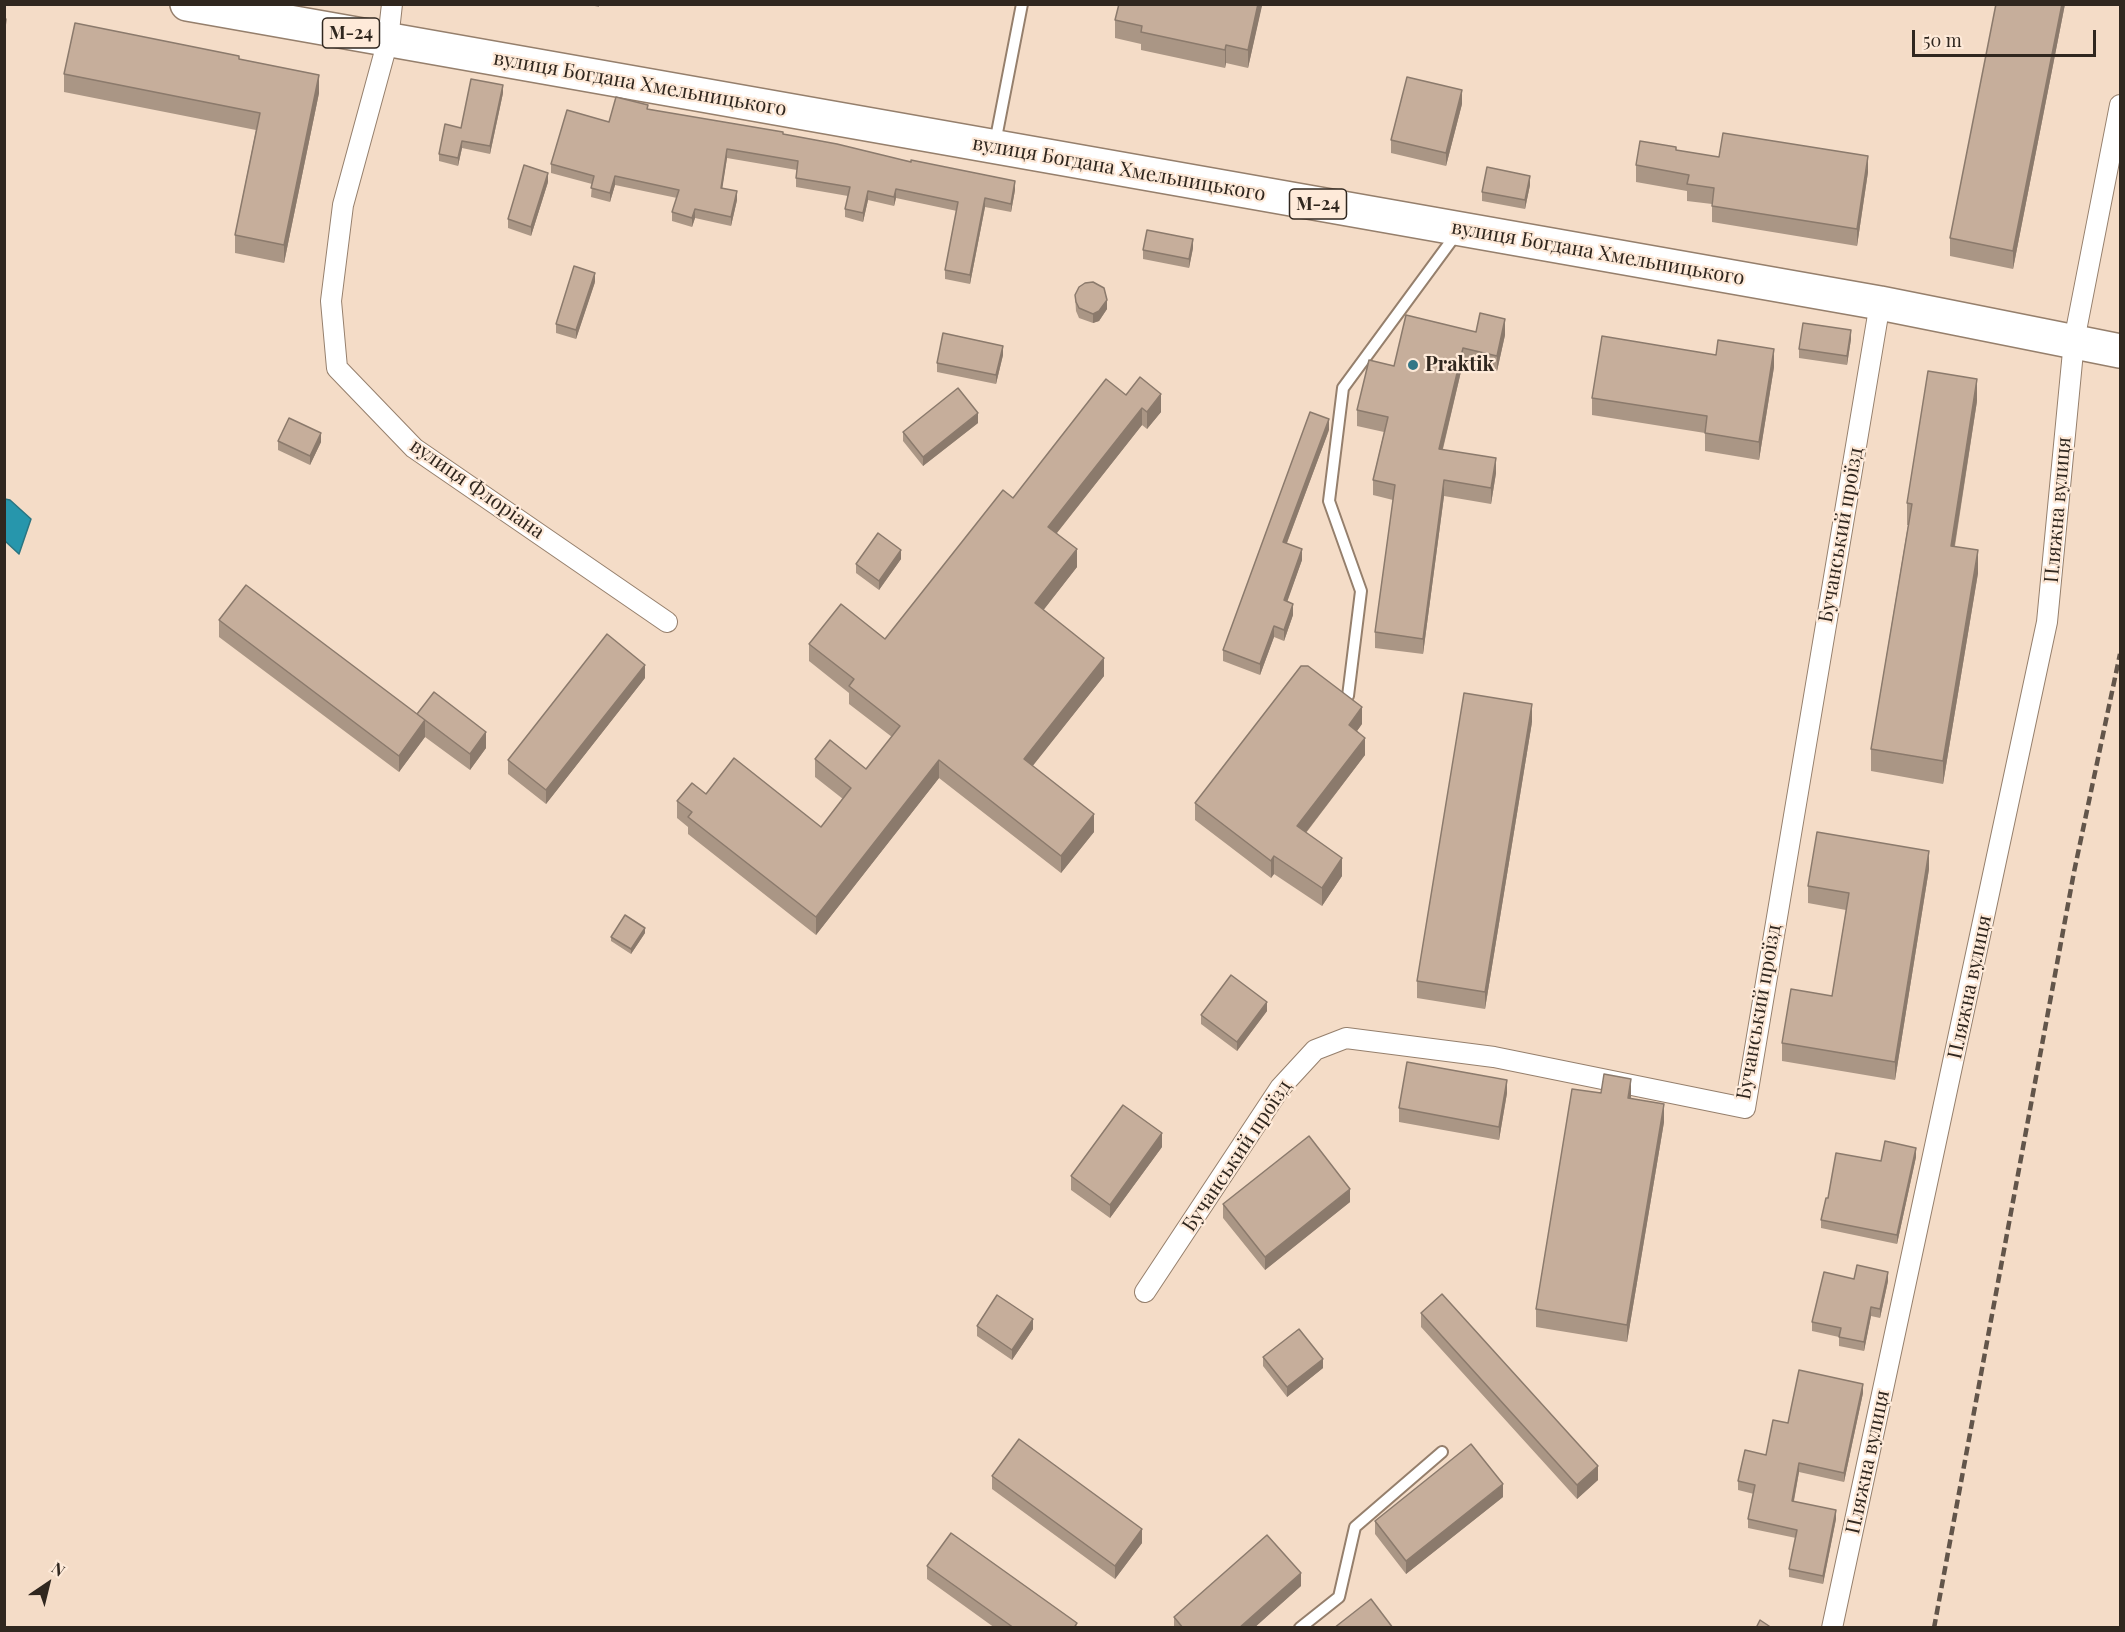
<!DOCTYPE html>
<meta charset="utf-8">
<style>
body{margin:0}
#map{position:relative;width:2125px;height:1632px;overflow:hidden;background:#f4dcc7;font-family:"Playfair Display",serif}
canvas{display:block}
.frame{position:absolute;inset:0;border:6px solid #30271f;pointer-events:none}
.north{position:absolute;left:18px;top:1554px;width:60px;height:60px;-webkit-text-stroke:4px #feead9;paint-order:stroke;rotate:35deg;font-size:16px;font-weight:700;line-height:24px;text-align:center;color:#30271f}
.north::after{content:'';display:block;margin:auto;width:21px;height:27px;background:#30271f;clip-path:polygon(50% 0,100% 100%,50% 72%,0 100%)}
.scale{position:absolute;left:1912px;top:30px;width:184px;height:27px;box-sizing:border-box;border:3px solid #30271f;border-top:0;padding-left:8px;font-size:18px;line-height:21px;white-space:nowrap;color:#30271f;-webkit-text-stroke:4px #feead9;paint-order:stroke}
</style>
<div id="map">
<canvas width="2125" height="1632"></canvas>
<div class="frame"></div>
<div class="north">N</div>
<div class="scale">50 m</div>
</div>
<script>
const ctx = document.querySelector('canvas').getContext('2d');
ctx.lineJoin = 'round';
function fillPath(path, color) {
  ctx.fillStyle = color;
  ctx.fill(path, 'evenodd');
}
function stroke(path, color, width, dash) {
  ctx.strokeStyle = color;
  ctx.lineWidth = width;
  ctx.lineCap = dash ? 'butt' : 'round';
  ctx.setLineDash(dash || []);
  ctx.stroke(path);
}
function write(font, color, halo, rows, align = 'center') {
  ctx.font = font + ' "Playfair Display",serif';
  ctx.lineWidth = 4.5;
  ctx.setLineDash([]);
  ctx.textBaseline = 'middle';
  ctx.strokeStyle = halo;
  ctx.fillStyle = color;
  for (const [text, x, y, turn = 0] of rows) {
    ctx.save();
    ctx.translate(x, y);
    ctx.rotate((+turn || 0) * Math.PI / 180);
    ctx.textAlign = isNaN(turn) ? turn : align;
    if (halo) ctx.strokeText(text, 0, 0);
    ctx.fillText(text, 0, 0);
    ctx.restore();
  }
}
const water = new Path2D(`
 M 5,499 L 10,500 L 31,519 L 19,554 L 5,541 Z`);
fillPath(water, '#2796ac');
stroke(water, '#2a7582', 1.5);
const service = new Path2D(`
 M 995,143 L 1022,4
 M 1348,696 L 1361,591 L 1329,501 L 1343,388 L 1457,233
 M 1300,1628 L 1339,1597 L 1355,1527 L 1442,1452`);
const minor = new Path2D(`
 M 392,4 L 388,40 L 343,205 L 331,301 L 337,368 L 414,448 L 667,622
 M 1145,1292 L 1280,1088 L 1315,1050 L 1346,1038 L 1494,1057 L 1745,1108 L 1880,303
 M 1832,1628 L 2047,622 L 2074,341 L 2120,105`);
const trunk = new Path2D(`
 M 187,4 L 1880,303 L 2120,351`);
stroke(service, '#957f6c', 14);
stroke(minor, '#957f6c', 22);
stroke(trunk, '#957f6c', 36);
stroke(service, '#fff', 10);
stroke(minor, '#fff', 20);
stroke(trunk, '#fff', 33);
stroke(new Path2D(`
 M 1934,1628 L 2074,872 L 2120,654`), '#62554a', 4.5, [9, 4.5]);
fillPath(new Path2D(`
 M 586,4 L 599,4 L 599,7 Z
 M 1262,4 L 1248,68 L 1226,63 L 1225,68 L 1141,50 L 1141,44 L 1115,38 L 1115,20 Z
 M 2065,4 L 2013,269 L 1950,256 L 1950,238 Z
 M 239,59 L 319,93 L 284,263 L 235,253 L 235,235 L 256,130 L 64,92 L 64,74 Z
 M 503,93 L 490,154 L 462,148 L 458,166 L 439,161 L 439,154 L 461,128 Z
 M 1462,104 L 1446,166 L 1391,153 L 1391,140 Z
 M 648,109 L 783,134 L 1015,190 L 1011,212 L 985,207 L 970,284 L 945,279 L 945,270 L 957,211 L 896,198 L 894,206 L 868,200 L 863,222 L 845,217 L 845,209 L 848,196 L 796,187 L 796,178 L 797,170 L 727,158 L 722,188 L 737,200 L 731,226 L 695,218 L 692,227 L 672,221 L 672,212 L 677,198 L 615,185 L 610,202 L 591,197 L 592,184 L 551,173 L 551,164 L 609,122 Z
 M 1676,150 L 1719,157 L 1868,172 L 1857,246 L 1712,222 L 1712,204 L 1687,201 L 1687,191 L 1636,182 L 1636,165 Z
 M 548,182 L 531,236 L 508,228 L 508,219 Z
 M 1530,185 L 1525,209 L 1482,201 L 1482,192 Z
 M 1193,248 L 1189,268 L 1143,259 L 1143,250 Z
 M 595,282 L 576,339 L 556,333 L 556,324 Z
 M 1075,295 L 1107,309 L 1099,321 L 1093,323 L 1079,318 L 1076,311 Z
 M 1505,335 L 1497,371 L 1463,363 L 1443,449 L 1496,473 L 1491,504 L 1444,496 L 1423,654 L 1375,648 L 1375,632 L 1393,500 L 1373,495 L 1373,480 L 1384,432 L 1357,426 L 1357,410 L 1394,366 Z
 M 1851,339 L 1847,365 L 1799,358 L 1799,349 Z
 M 1003,355 L 996,384 L 937,372 L 937,363 Z
 M 1774,367 L 1759,460 L 1705,451 L 1705,433 L 1592,415 L 1592,398 Z
 M 1126,395 L 1161,412 L 1147,429 L 1142,425 L 1057,533 L 1077,567 L 1043,610 L 1104,676 L 1032,766 L 1094,832 L 1061,873 L 939,778 L 816,935 L 688,834 L 688,827 L 677,818 L 677,801 L 706,794 L 821,827 L 843,799 L 815,777 L 815,759 L 866,769 L 892,737 L 849,704 L 849,693 L 809,661 L 809,644 L 885,639 L 1013,498 Z
 M 1977,401 L 1955,546 L 1978,573 L 1943,784 L 1871,771 L 1871,749 L 1908,525 L 1907,525 L 1907,503 Z
 M 978,423 L 923,466 L 903,441 L 903,432 Z
 M 1329,430 L 1287,543 L 1302,560 L 1287,601 L 1293,615 L 1284,641 L 1274,637 L 1260,675 L 1223,661 L 1223,650 Z
 M 278,441 L 321,442 L 310,465 L 278,450 Z
 M 901,559 L 879,590 L 856,573 L 856,564 Z
 M 219,620 L 417,714 L 486,748 L 470,770 L 425,737 L 399,772 L 219,637 Z
 M 645,678 L 546,804 L 508,774 L 508,760 Z
 M 1532,722 L 1485,1009 L 1417,998 L 1417,981 Z
 M 1362,724 L 1357,731 L 1365,755 L 1306,833 L 1342,876 L 1322,906 L 1274,874 L 1271,878 L 1195,820 L 1195,803 Z
 M 1929,869 L 1895,1080 L 1782,1061 L 1782,1043 L 1832,996 L 1846,910 L 1808,903 L 1808,886 Z
 M 645,933 L 631,954 L 611,941 L 611,937 Z
 M 1267,1011 L 1237,1051 L 1201,1024 L 1201,1015 Z
 M 1507,1093 L 1499,1140 L 1399,1122 L 1399,1108 Z
 M 1631,1099 L 1664,1122 L 1627,1342 L 1536,1327 L 1536,1309 Z
 M 1162,1147 L 1110,1218 L 1071,1190 L 1071,1176 Z
 M 1916,1157 L 1897,1244 L 1821,1228 L 1821,1220 L 1828,1198 L 1881,1161 Z
 M 1350,1202 L 1265,1270 L 1223,1218 L 1223,1204 Z
 M 1854,1279 L 1888,1281 L 1880,1318 L 1871,1316 L 1864,1351 L 1839,1346 L 1839,1337 L 1812,1331 L 1812,1322 Z
 M 1421,1313 L 1598,1480 L 1577,1499 L 1421,1327 Z
 M 977,1326 L 1033,1329 L 1012,1360 L 977,1336 Z
 M 1263,1357 L 1323,1368 L 1287,1397 L 1263,1366 Z
 M 1863,1393 L 1844,1482 L 1799,1472 L 1794,1501 L 1836,1519 L 1823,1584 L 1789,1577 L 1789,1569 L 1796,1538 L 1748,1528 L 1748,1519 L 1754,1494 L 1738,1490 L 1738,1481 L 1766,1455 L 1788,1423 Z
 M 992,1476 L 1142,1543 L 1115,1579 L 992,1489 Z
 M 1503,1497 L 1406,1574 L 1375,1534 L 1375,1521 Z
 M 927,1566 L 1074,1628 L 995,1628 L 927,1579 Z
 M 1301,1586 L 1254,1628 L 1174,1628 L 1174,1617 Z`), '#aa9685');
fillPath(new Path2D(`
 M 1258,4 L 1262,4 L 1262,6 L 1248,68 L 1248,50 Z
 M 2062,4 L 2065,4 L 2013,269 L 2013,251 Z
 M 1226,45 L 1226,63 L 1225,68 L 1225,50 Z
 M 319,75 L 319,93 L 284,263 L 284,245 Z
 M 503,85 L 503,93 L 490,154 L 490,146 Z
 M 1462,90 L 1462,104 L 1446,166 L 1446,153 Z
 M 462,141 L 462,148 L 458,166 L 458,158 Z
 M 727,149 L 727,158 L 721,197 L 721,188 Z
 M 1868,156 L 1868,172 L 1857,246 L 1857,229 Z
 M 548,173 L 548,182 L 531,236 L 531,227 Z
 M 615,176 L 615,185 L 610,202 L 610,193 Z
 M 1530,176 L 1530,185 L 1525,209 L 1525,200 Z
 M 1015,181 L 1015,190 L 1011,212 L 1011,204 Z
 M 896,189 L 896,198 L 894,206 L 894,197 Z
 M 737,191 L 737,200 L 731,226 L 731,217 Z
 M 868,191 L 868,200 L 863,222 L 863,213 Z
 M 985,198 L 985,207 L 970,284 L 970,275 Z
 M 695,209 L 695,218 L 692,227 L 692,218 Z
 M 1193,239 L 1193,248 L 1189,268 L 1189,259 Z
 M 595,273 L 595,282 L 576,339 L 576,330 Z
 M 1107,300 L 1107,309 L 1099,321 L 1093,323 L 1093,314 Z
 M 1505,319 L 1505,335 L 1497,371 L 1497,356 Z
 M 1851,330 L 1851,339 L 1847,365 L 1847,356 Z
 M 1003,346 L 1003,355 L 996,384 L 996,375 Z
 M 1463,348 L 1463,363 L 1439,464 L 1439,449 Z
 M 1774,349 L 1774,367 L 1759,460 L 1759,442 Z
 M 1977,379 L 1977,401 L 1951,568 L 1951,546 Z
 M 1161,394 L 1161,412 L 1147,429 L 1147,412 Z
 M 1142,408 L 1142,425 L 1048,544 L 1048,527 Z
 M 978,413 L 978,423 L 923,466 L 923,457 Z
 M 1329,419 L 1329,430 L 1283,553 L 1283,542 Z
 M 321,433 L 321,442 L 310,465 L 310,456 Z
 M 1496,458 L 1496,473 L 1491,504 L 1491,488 Z
 M 1444,480 L 1444,496 L 1423,654 L 1423,639 Z
 M 1077,549 L 1077,567 L 1035,621 L 1035,603 Z
 M 1302,549 L 1302,560 L 1284,611 L 1284,600 Z
 M 901,550 L 901,559 L 879,590 L 879,581 Z
 M 1978,550 L 1978,573 L 1943,784 L 1943,761 Z
 M 1293,604 L 1293,615 L 1284,641 L 1284,630 Z
 M 1274,626 L 1274,637 L 1260,675 L 1260,664 Z
 M 1104,658 L 1104,676 L 1024,777 L 1024,759 Z
 M 645,665 L 645,678 L 546,804 L 546,790 Z
 M 1532,704 L 1532,722 L 1485,1009 L 1485,992 Z
 M 1362,707 L 1362,724 L 1349,742 L 1349,725 Z
 M 425,720 L 425,737 L 399,772 L 399,756 Z
 M 486,732 L 486,748 L 470,770 L 470,754 Z
 M 1365,738 L 1365,755 L 1297,844 L 1297,826 Z
 M 939,760 L 939,778 L 816,935 L 816,917 Z
 M 1094,814 L 1094,832 L 1061,873 L 1061,856 Z
 M 1929,851 L 1929,869 L 1895,1080 L 1895,1062 Z
 M 1274,856 L 1274,874 L 1271,878 L 1271,861 Z
 M 1342,858 L 1342,876 L 1322,906 L 1322,888 Z
 M 645,928 L 645,933 L 631,954 L 631,949 Z
 M 1267,1002 L 1267,1011 L 1237,1051 L 1237,1042 Z
 M 1631,1079 L 1631,1097 L 1628,1116 L 1628,1098 Z
 M 1507,1080 L 1507,1093 L 1499,1140 L 1499,1127 Z
 M 1664,1104 L 1664,1122 L 1627,1342 L 1627,1325 Z
 M 1162,1133 L 1162,1147 L 1110,1218 L 1110,1205 Z
 M 1916,1148 L 1916,1157 L 1897,1244 L 1897,1235 Z
 M 1350,1189 L 1350,1202 L 1265,1270 L 1265,1257 Z
 M 1888,1272 L 1888,1281 L 1880,1318 L 1880,1309 Z
 M 1871,1307 L 1871,1316 L 1864,1351 L 1864,1342 Z
 M 1033,1319 L 1033,1329 L 1012,1360 L 1012,1350 Z
 M 1323,1359 L 1323,1368 L 1287,1397 L 1287,1387 Z
 M 1863,1384 L 1863,1393 L 1844,1482 L 1844,1473 Z
 M 1799,1463 L 1799,1472 L 1792,1510 L 1792,1501 Z
 M 1598,1466 L 1598,1480 L 1577,1499 L 1577,1485 Z
 M 1503,1484 L 1503,1497 L 1406,1574 L 1406,1561 Z
 M 1836,1510 L 1836,1519 L 1823,1584 L 1823,1576 Z
 M 1142,1529 L 1142,1543 L 1115,1579 L 1115,1566 Z
 M 1301,1573 L 1301,1586 L 1254,1628 L 1239,1628 Z`), '#8b7a6c');
const building = new Path2D(`
 M 1119,4 L 1258,4 L 1248,50 L 1226,45 L 1225,50 L 1141,32 L 1142,26 L 1115,20 Z
 M 1996,4 L 2062,4 L 2013,251 L 1950,238 Z
 M 4,19 L 6,19 L 4,35 Z
 M 75,23 L 239,56 L 239,59 L 319,75 L 284,245 L 235,235 L 260,113 L 64,74 Z
 M 1407,77 L 1462,90 L 1446,153 L 1391,140 Z
 M 471,79 L 503,85 L 490,146 L 462,141 L 458,158 L 439,154 L 445,124 L 461,128 Z
 M 616,97 L 648,105 L 647,109 L 783,132 L 783,134 L 837,144 L 911,162 L 911,160 L 1015,181 L 1011,204 L 985,198 L 970,275 L 945,270 L 958,202 L 896,189 L 894,197 L 868,191 L 863,213 L 845,209 L 850,187 L 796,178 L 798,161 L 727,149 L 721,188 L 737,191 L 731,217 L 695,209 L 692,218 L 672,212 L 679,190 L 615,176 L 610,193 L 591,188 L 594,176 L 551,164 L 567,110 L 609,122 Z
 M 1723,133 L 1868,156 L 1857,229 L 1712,206 L 1714,188 L 1687,184 L 1689,175 L 1636,165 L 1640,141 L 1676,147 L 1676,150 L 1719,157 Z
 M 524,165 L 548,173 L 531,227 L 508,219 Z
 M 1487,167 L 1530,176 L 1525,200 L 1482,192 Z
 M 1147,230 L 1193,239 L 1189,259 L 1143,250 Z
 M 574,266 L 595,273 L 576,330 L 556,324 Z
 M 1093,282 L 1104,288 L 1107,300 L 1099,311 L 1093,314 L 1079,308 L 1076,302 L 1075,295 L 1079,287 L 1085,283 Z
 M 1480,313 L 1505,319 L 1497,356 L 1463,348 L 1439,449 L 1496,458 L 1491,488 L 1444,480 L 1423,639 L 1375,632 L 1395,485 L 1373,480 L 1388,417 L 1357,410 L 1369,360 L 1394,366 L 1406,315 L 1476,332 Z
 M 1803,323 L 1851,330 L 1847,356 L 1799,349 Z
 M 943,333 L 1003,346 L 996,375 L 937,363 Z
 M 1602,336 L 1716,355 L 1718,340 L 1774,349 L 1759,442 L 1705,433 L 1707,416 L 1592,398 Z
 M 1928,371 L 1977,379 L 1951,546 L 1978,550 L 1943,761 L 1871,749 L 1912,504 L 1907,503 Z
 M 1140,377 L 1161,394 L 1147,412 L 1142,408 L 1048,527 L 1077,549 L 1035,603 L 1104,658 L 1024,759 L 1094,814 L 1061,856 L 939,760 L 816,917 L 688,817 L 692,812 L 677,801 L 692,783 L 706,794 L 734,758 L 821,827 L 851,788 L 815,759 L 830,740 L 866,769 L 900,726 L 849,686 L 854,679 L 809,644 L 841,604 L 885,639 L 1003,490 L 1013,498 L 1106,379 L 1126,395 Z
 M 958,388 L 978,413 L 923,457 L 903,432 Z
 M 1310,412 L 1329,419 L 1283,542 L 1302,549 L 1284,600 L 1293,604 L 1284,630 L 1274,626 L 1260,664 L 1223,650 Z
 M 289,418 L 321,433 L 310,456 L 278,441 Z
 M 878,533 L 901,550 L 879,581 L 856,564 Z
 M 246,585 L 425,720 L 399,756 L 219,620 Z
 M 607,634 L 645,665 L 546,790 L 508,760 Z
 M 1301,666 L 1308,666 L 1362,707 L 1349,725 L 1365,738 L 1297,826 L 1342,858 L 1322,888 L 1274,856 L 1271,861 L 1195,803 Z
 M 434,692 L 486,732 L 470,754 L 417,714 Z
 M 1464,693 L 1532,704 L 1485,992 L 1417,981 Z
 M 1817,832 L 1929,851 L 1895,1062 L 1782,1043 L 1791,989 L 1832,996 L 1849,893 L 1808,886 Z
 M 625,915 L 645,928 L 631,949 L 611,937 Z
 M 1231,975 L 1267,1002 L 1237,1042 L 1201,1015 Z
 M 1407,1062 L 1507,1080 L 1499,1127 L 1399,1108 Z
 M 1604,1074 L 1631,1079 L 1628,1098 L 1664,1104 L 1627,1325 L 1536,1309 L 1572,1089 L 1601,1093 Z
 M 1123,1105 L 1162,1133 L 1110,1205 L 1071,1176 Z
 M 1309,1136 L 1350,1189 L 1265,1257 L 1223,1204 Z
 M 1885,1141 L 1916,1148 L 1897,1235 L 1821,1220 L 1826,1198 L 1828,1198 L 1836,1153 L 1881,1161 Z
 M 1857,1265 L 1888,1272 L 1880,1309 L 1871,1307 L 1864,1342 L 1839,1337 L 1841,1328 L 1812,1322 L 1824,1272 L 1854,1279 Z
 M 1442,1294 L 1598,1466 L 1577,1485 L 1421,1313 Z
 M 997,1295 L 1033,1319 L 1012,1350 L 977,1326 Z
 M 1299,1329 L 1323,1359 L 1287,1387 L 1263,1357 Z
 M 1799,1370 L 1863,1384 L 1844,1473 L 1799,1463 L 1792,1501 L 1836,1510 L 1823,1576 L 1789,1569 L 1797,1530 L 1748,1519 L 1755,1485 L 1738,1481 L 1745,1450 L 1766,1455 L 1773,1420 L 1788,1423 Z
 M 1019,1439 L 1142,1529 L 1115,1566 L 992,1476 Z
 M 1471,1444 L 1503,1484 L 1406,1561 L 1375,1521 Z
 M 951,1533 L 1077,1623 L 1074,1628 L 1014,1628 L 927,1566 Z
 M 1267,1535 L 1301,1573 L 1239,1628 L 1183,1628 L 1174,1617 Z
 M 1371,1599 L 1393,1628 L 1334,1628 Z
 M 1760,1620 L 1772,1628 L 1756,1628 Z`);
fillPath(building, '#c6ae9b');
stroke(building, '#8b7a6c', 1.5);
for (const [x, y, r, color] of [
 [1413,365,6,"#337786"]
]) {
  const dot = new Path2D();
  dot.arc(x, y, r, 0, 2 * Math.PI);
  ctx.fillStyle = color;
  ctx.fill(dot);
  stroke(dot, '#feead9', 2);
}
for (const [x, y, w] of [
 [351,33,57],
 [1318,204,57]
]) {
  const box = new Path2D();
  box.roundRect(x - w / 2, y - 15, w, 30, 4.5);
  ctx.fillStyle = '#feead9';
  ctx.fill(box);
  stroke(box, '#30271f', 1.5);
}
write('bold 18px', '#30271f', null, [
 ["М-24",351,33],
 ["М-24",1318,204]
]);
write('20px', '#30271f', '#feead9', [
 ["вулиця Богдана Хмельницького",640,84,10],
 ["вулиця Богдана Хмельницького",1119,169,10],
 ["вулиця Богдана Хмельницького",1598,253,10],
 ["вулиця Флоріана",477,489,35],
 ["Пляжна вулиця",2058,510,-85],
 ["Бучанський проїзд",1841,535,-80],
 ["Пляжна вулиця",1970,987,-78],
 ["Бучанський проїзд",1759,1012,-80],
 ["Бучанський проїзд",1237,1156,-56],
 ["Пляжна вулиця",1868,1462,-78]
]);
write('bold 20px', '#30271f', '#feead9', [
 ["Praktik",1425,365]
], 'left');
</script>
